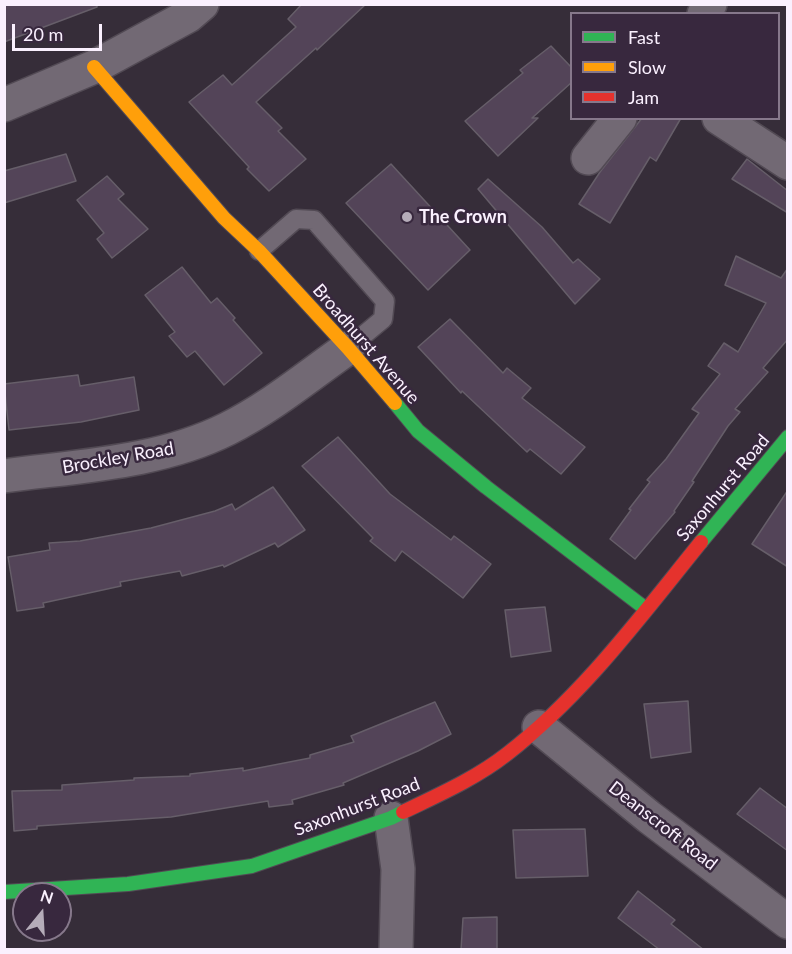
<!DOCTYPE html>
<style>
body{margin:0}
#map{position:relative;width:792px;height:954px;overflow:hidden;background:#362d39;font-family:Lato,sans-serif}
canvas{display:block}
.frame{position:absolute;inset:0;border:6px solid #faf0fe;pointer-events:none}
.legend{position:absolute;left:570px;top:12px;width:210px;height:108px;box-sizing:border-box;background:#38283e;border:2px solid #86788b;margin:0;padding:8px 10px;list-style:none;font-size:18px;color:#faf0fe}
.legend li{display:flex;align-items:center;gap:12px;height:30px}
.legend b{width:30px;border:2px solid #86788b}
.north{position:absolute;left:12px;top:882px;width:60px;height:60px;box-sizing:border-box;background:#38283e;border:2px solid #86788b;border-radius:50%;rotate:18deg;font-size:16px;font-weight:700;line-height:24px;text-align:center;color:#faf0fe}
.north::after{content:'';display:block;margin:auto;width:21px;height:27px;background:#b5acb9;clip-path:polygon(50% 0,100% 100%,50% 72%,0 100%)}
.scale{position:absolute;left:12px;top:24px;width:90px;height:27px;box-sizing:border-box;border:3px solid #faf0fe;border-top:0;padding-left:8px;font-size:18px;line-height:21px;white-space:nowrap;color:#faf0fe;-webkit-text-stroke:4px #38283e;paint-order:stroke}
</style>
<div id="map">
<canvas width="792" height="954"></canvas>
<div class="frame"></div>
<ul class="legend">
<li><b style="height:8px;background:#30b455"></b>Fast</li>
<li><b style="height:8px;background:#ff9f0a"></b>Slow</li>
<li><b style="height:8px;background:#e5322d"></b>Jam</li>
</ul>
<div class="north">N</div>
<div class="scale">20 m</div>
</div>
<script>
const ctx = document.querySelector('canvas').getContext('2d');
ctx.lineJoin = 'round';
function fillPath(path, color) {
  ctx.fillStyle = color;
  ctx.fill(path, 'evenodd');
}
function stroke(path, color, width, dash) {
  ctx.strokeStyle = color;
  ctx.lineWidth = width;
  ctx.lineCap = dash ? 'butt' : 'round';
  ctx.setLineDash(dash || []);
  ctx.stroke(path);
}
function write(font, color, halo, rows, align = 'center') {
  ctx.font = font + ' Lato,sans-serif';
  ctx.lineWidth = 5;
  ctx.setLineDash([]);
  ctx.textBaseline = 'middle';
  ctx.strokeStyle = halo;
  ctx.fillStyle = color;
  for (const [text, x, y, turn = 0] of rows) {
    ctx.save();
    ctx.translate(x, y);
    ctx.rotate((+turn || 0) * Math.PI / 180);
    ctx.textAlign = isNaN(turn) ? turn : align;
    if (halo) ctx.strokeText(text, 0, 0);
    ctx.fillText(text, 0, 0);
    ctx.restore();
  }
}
const building = new Path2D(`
 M 4,4 L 97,4 L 97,7 L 4,42 Z
 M 302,4 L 366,4 L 317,50 L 316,48 L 256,102 L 282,128 L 278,131 L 306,159 L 269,191 L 247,169 L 249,167 L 189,102 L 223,75 L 232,85 L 296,27 L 288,19 Z
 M 551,46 L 572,68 L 572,82 L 532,118 L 538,118 L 498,156 L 465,121 L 523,73 L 520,70 Z
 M 642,118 L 681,118 L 656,161 L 650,157 L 610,223 L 579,204 L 600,172 Z
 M 66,154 L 76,181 L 4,203 L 4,171 Z
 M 747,159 L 788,191 L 788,213 L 732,179 Z
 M 391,164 L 470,250 L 428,290 L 346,203 Z
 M 107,176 L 124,194 L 118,199 L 148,229 L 112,258 L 97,239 L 104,233 L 77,200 Z
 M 488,179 L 542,227 L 573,263 L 578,259 L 600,279 L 575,304 L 478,189 Z
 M 736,256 L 781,278 L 788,268 L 788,339 L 763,368 L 768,372 L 735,409 L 740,412 L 728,426 L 692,481 L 694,482 L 674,511 L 675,512 L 635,559 L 610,539 L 631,510 L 629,509 L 650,482 L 647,480 L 666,459 L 699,413 L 692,409 L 720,374 L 708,366 L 724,343 L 738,352 L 766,303 L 725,285 Z
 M 182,267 L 211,303 L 217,298 L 235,318 L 233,320 L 262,353 L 224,385 L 195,351 L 187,357 L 169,336 L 175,332 L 145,295 Z
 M 450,319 L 503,373 L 507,368 L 531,388 L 522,398 L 585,447 L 561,474 L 530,449 L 527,452 L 462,391 L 461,393 L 418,347 Z
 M 78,375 L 80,386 L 134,377 L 139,410 L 81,422 L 9,430 L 4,384 Z
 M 338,437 L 390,494 L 451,540 L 454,536 L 491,564 L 463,598 L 402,551 L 395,561 L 370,541 L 373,538 L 302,466 Z
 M 273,487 L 305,530 L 278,547 L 275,543 L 224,567 L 223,565 L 182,576 L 180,571 L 120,582 L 121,586 L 43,603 L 44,607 L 17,611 L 8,557 L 50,550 L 49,543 L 80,541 L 151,528 L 215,511 L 232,504 L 235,510 Z
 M 788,490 L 788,567 L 752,544 Z
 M 545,607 L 551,651 L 511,657 L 505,610 Z
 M 688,701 L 691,752 L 651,758 L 644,704 Z
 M 435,702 L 451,734 L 418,751 L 343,783 L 344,785 L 292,800 L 293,804 L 269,807 L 268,801 L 171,817 L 37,826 L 37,829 L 14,831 L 12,791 L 62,790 L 62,785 L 134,780 L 134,778 L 190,776 L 190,774 L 243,768 L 243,771 L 310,758 L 310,755 L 354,742 L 351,736 Z
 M 760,788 L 788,809 L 788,851 L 737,814 Z
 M 585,829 L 588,876 L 516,878 L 513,830 Z
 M 638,891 L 675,920 L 671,924 L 704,950 L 660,950 L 618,918 Z
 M 497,917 L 497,950 L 461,950 L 463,918 Z`);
fillPath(building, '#534458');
stroke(building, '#665e69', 1.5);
const lane = new Path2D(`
 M 259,251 L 296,219 L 314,220 L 385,301 L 383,319 L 348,348`);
const street = new Path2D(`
 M 704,14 L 710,4
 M 4,105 L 94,67 L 188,16 L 202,4
 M 719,118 L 788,163
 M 588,158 L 620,118
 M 4,476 C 78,466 159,463 227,429 C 271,407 308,376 348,348
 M 539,727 L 649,817 L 788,922
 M 391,818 L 398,869 L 396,950`);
const fast = new Path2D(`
 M 395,403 L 418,431 L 486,487 L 646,609
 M 701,542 L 788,437
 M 4,892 L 128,884 L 252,866 L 391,818 L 403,812`);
const slow = new Path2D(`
 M 94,67 L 224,218 L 259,251 L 348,348 L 395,403`);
const jam = new Path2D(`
 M 403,812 C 438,795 475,779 507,754 C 583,695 641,616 701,542`);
stroke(lane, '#524a54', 21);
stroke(street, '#524a54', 36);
stroke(fast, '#524a54', 16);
stroke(slow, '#524a54', 16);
stroke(jam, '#524a54', 16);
stroke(lane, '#726974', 18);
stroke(street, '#726974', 33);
stroke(fast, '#30b455', 14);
stroke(slow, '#ff9f0a', 14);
stroke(jam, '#e5322d', 14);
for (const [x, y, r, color] of [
 [407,217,6,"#b5acb9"]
]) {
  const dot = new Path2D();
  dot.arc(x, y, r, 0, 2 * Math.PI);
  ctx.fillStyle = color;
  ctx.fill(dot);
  stroke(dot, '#38283e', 2);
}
write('bold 18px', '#faf0fe', '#38283e', [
 ["The Crown",419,217]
], 'left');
write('18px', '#faf0fe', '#38283e', [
 ["Broadhurst Avenue",366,344,49],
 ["Brockley Road",118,458,-10],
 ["Saxonhurst Road",723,488,-50],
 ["Saxonhurst Road",357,807,-21],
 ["Deanscroft Road",663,826,38]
]);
</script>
